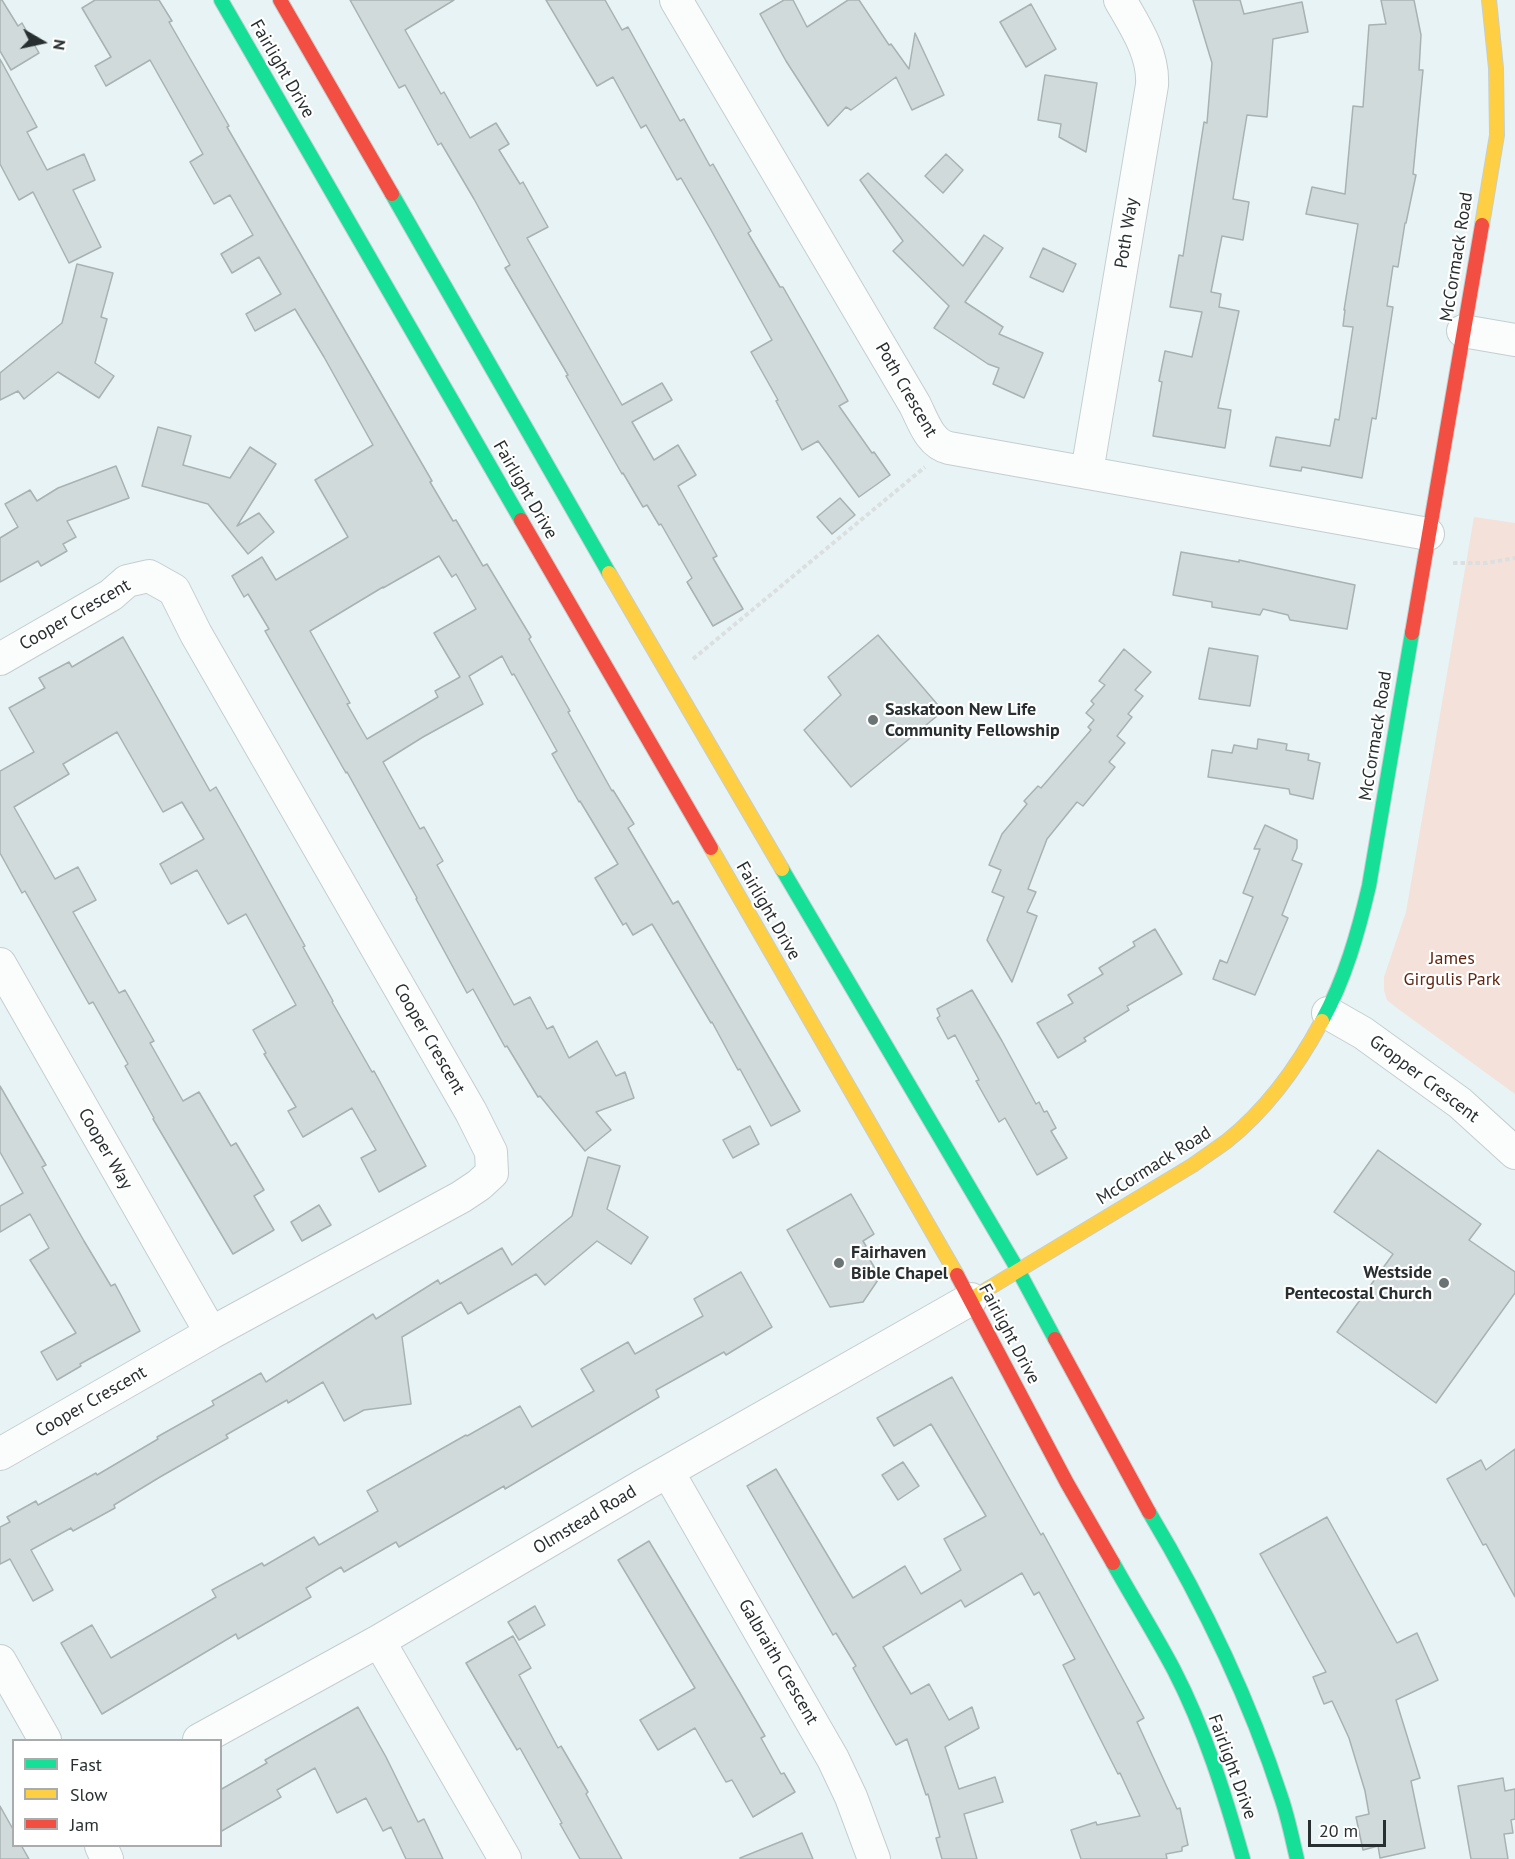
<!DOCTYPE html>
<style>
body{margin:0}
#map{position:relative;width:1515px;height:1859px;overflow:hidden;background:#e7f3f4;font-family:"PT Sans",sans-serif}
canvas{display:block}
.legend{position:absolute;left:12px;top:1739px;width:210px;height:108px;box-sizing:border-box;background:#fff;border:2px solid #a9acac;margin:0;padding:8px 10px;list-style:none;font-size:18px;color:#282f30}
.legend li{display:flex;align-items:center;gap:12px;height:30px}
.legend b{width:30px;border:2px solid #a9acac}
.north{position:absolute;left:12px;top:12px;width:60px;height:60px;-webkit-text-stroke:4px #fff;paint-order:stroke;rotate:99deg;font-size:16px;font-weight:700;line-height:24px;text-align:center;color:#282f30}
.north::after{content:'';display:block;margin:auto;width:21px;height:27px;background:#282f30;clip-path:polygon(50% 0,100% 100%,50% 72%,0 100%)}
.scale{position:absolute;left:1308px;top:1820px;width:78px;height:27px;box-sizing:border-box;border:3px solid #282f30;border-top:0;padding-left:8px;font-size:18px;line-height:21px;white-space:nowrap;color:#282f30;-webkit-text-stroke:4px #fff;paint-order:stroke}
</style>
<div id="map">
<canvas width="1515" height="1859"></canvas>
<ul class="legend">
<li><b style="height:8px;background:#16e098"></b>Fast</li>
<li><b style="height:8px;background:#ffcf43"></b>Slow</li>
<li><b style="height:8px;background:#f24e42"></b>Jam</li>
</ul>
<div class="north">N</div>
<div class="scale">20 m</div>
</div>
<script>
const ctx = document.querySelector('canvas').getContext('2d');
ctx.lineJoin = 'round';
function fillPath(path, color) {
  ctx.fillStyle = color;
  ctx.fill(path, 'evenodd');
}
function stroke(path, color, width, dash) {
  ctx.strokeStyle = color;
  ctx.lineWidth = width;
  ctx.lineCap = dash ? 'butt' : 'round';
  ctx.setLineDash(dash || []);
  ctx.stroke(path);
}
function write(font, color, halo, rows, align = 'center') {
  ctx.font = font + ' "PT Sans",sans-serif';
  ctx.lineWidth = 4.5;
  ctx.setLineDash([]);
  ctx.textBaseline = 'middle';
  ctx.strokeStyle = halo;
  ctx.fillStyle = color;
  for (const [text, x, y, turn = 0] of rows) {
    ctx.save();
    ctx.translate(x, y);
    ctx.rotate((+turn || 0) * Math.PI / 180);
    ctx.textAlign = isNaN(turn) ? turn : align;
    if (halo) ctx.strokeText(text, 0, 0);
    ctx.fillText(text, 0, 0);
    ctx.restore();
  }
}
fillPath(new Path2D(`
 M 1474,517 L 1515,523 L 1515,1094 L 1397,1008 L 1387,1000 L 1384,990 L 1384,977 L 1406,912 Z`), '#f4e1da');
const building = new Path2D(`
 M 0,0 L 2,0 L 18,26 L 22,23 L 39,53 L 11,70 L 0,51 Z
 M 95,0 L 159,0 L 172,21 L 169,22 L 229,126 L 227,127 L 432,481 L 430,482 L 453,521 L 456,520 L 483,566 L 487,564 L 531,637 L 529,639 L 570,711 L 568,712 L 612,791 L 613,790 L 634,824 L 628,828 L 673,904 L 678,901 L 800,1111 L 771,1126 L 740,1069 L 738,1070 L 712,1022 L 711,1023 L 652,924 L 633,935 L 626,923 L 623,925 L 595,878 L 618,864 L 580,801 L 579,802 L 552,754 L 557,751 L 514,674 L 512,675 L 502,656 L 469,676 L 483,704 L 423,737 L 383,762 L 420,829 L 424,827 L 443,861 L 437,865 L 514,1005 L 530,997 L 547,1029 L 553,1026 L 569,1058 L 597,1041 L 616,1076 L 625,1072 L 634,1098 L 596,1112 L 611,1130 L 585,1151 L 540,1096 L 538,1097 L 507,1046 L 505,1047 L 473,989 L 467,993 L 416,899 L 417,898 L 347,772 L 346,773 L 265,631 L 269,629 L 248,594 L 244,597 L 232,576 L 262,557 L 276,580 L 348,537 L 315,480 L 373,445 L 324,357 L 295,309 L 255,331 L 246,314 L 281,294 L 259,257 L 232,273 L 221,254 L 253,235 L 230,195 L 214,204 L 190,162 L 203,154 L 150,60 L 106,86 L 95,66 L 111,57 L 82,8 ZM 439,556 L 452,577 L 456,574 L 476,609 L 434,633 L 460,677 L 435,691 L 438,697 L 367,739 L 347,704 L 350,703 L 310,631 L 383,587 L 383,588 Z
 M 350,0 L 454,0 L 405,30 L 441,94 L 444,92 L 470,138 L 496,123 L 509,144 L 499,150 L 520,184 L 523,182 L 548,227 L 527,238 L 622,405 L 662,383 L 672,400 L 632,422 L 654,460 L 678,445 L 696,475 L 678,486 L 717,556 L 713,558 L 743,609 L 713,626 L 687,582 L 692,578 L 661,524 L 659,525 L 647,505 L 643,507 L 623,473 L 622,474 L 566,376 L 568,375 L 505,268 L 510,265 L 474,199 L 441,143 L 438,145 L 405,85 L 399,88 Z
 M 546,0 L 605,0 L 622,30 L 628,27 L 680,121 L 684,119 L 710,166 L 713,164 L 751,231 L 748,233 L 780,287 L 783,287 L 831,371 L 848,401 L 839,406 L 872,453 L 874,452 L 890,475 L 859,497 L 818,441 L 802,450 L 776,401 L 778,400 L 751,352 L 772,340 L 711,230 L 681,178 L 677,180 L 646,125 L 641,128 L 613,77 L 597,86 Z
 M 784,0 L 793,0 L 807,27 L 848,0 L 859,0 L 889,45 L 891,44 L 909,69 L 915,33 L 944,95 L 912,110 L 896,77 L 851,110 L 846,107 L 828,126 L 786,61 L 760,14 Z
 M 1193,0 L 1240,0 L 1244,14 L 1302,2 L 1308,32 L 1273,39 L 1267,117 L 1247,115 L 1233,199 L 1249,202 L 1243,240 L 1222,236 L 1219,251 L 1211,292 L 1221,294 L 1219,307 L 1239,311 L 1218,408 L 1231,410 L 1225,448 L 1153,436 L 1162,382 L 1159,381 L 1165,351 L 1192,357 L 1202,312 L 1170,307 L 1179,255 L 1183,256 L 1204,122 L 1207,123 L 1212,63 Z
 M 1381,0 L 1414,0 L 1421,35 L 1419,70 L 1423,70 L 1413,174 L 1416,175 L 1406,223 L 1405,223 L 1398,267 L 1393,266 L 1387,306 L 1393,307 L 1376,419 L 1372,418 L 1362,478 L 1302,467 L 1301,471 L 1270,466 L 1276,437 L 1330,446 L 1335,419 L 1339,420 L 1353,327 L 1343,326 L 1345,310 L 1344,310 L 1358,224 L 1306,214 L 1312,187 L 1345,194 L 1353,106 L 1363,107 L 1369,25 L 1386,24 Z
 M 1031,4 L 1056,49 L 1026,67 L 1000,22 Z
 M 0,59 L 37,127 L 27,132 L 47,170 L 84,154 L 95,180 L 73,190 L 101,247 L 69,263 L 33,192 L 19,200 L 0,164 Z
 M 1045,75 L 1097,83 L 1086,152 L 1059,137 L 1061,124 L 1038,120 Z
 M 946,154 L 963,170 L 943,193 L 925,176 Z
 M 868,173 L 963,266 L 984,235 L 1003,248 L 965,302 L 1003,327 L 999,334 L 1043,353 L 1024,398 L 993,384 L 999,368 L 988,364 L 934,328 L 949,306 L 893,251 L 903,241 L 860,180 Z
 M 1043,248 L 1076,264 L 1063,292 L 1030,277 Z
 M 77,264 L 113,273 L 101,317 L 107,319 L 95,363 L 114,376 L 99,398 L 58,372 L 24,399 L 18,391 L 0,400 L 0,373 L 62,323 Z
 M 158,427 L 191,436 L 183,465 L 230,478 L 250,447 L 276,464 L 237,526 L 259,513 L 274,532 L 248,554 L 208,504 L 142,486 Z
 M 116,466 L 129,498 L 67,521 L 76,537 L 63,544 L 67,551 L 41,566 L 38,561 L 0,582 L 0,538 L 18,527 L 5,504 L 30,490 L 37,501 L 58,488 Z
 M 840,498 L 855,515 L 832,534 L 817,517 Z
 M 1181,552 L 1239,562 L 1239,560 L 1355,585 L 1347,629 L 1290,620 L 1288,615 L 1263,609 L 1260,615 L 1212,607 L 1212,602 L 1173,595 Z
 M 878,635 L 943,711 L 851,787 L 804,730 L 841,695 L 828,677 Z
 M 123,637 L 210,791 L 216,787 L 241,831 L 305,946 L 303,947 L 333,1001 L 332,1002 L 372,1072 L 374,1071 L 426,1166 L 379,1192 L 361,1158 L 376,1150 L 352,1108 L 303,1137 L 288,1111 L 296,1107 L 264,1054 L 266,1053 L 253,1030 L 296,1005 L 246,914 L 228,924 L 197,870 L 171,884 L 160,864 L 204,839 L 182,802 L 163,812 L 117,732 L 63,764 L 69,774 L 14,807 L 55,879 L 78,867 L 96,900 L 73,912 L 119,993 L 125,990 L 154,1041 L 150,1043 L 183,1101 L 199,1092 L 231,1146 L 236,1143 L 264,1190 L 254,1196 L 274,1230 L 233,1254 L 153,1119 L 154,1118 L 125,1066 L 128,1064 L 93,1002 L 89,1004 L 25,891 L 22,893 L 0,853 L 0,771 L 34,752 L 9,708 L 45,688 L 39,678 L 69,662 L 72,667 Z
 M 1209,648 L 1258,656 L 1250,706 L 1199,699 Z
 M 1124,649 L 1151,672 L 1135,690 L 1143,696 L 1128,714 L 1132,717 L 1117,736 L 1125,743 L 1109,762 L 1115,767 L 1083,806 L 1077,802 L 1047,839 L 1028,889 L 1036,892 L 1027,912 L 1037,916 L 1012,982 L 987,940 L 1004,897 L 992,892 L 1001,870 L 989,865 L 1002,834 L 1027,804 L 1024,801 L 1038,786 L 1041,788 L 1091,730 L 1088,727 L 1094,720 L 1086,713 L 1094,704 L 1091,701 L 1105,685 L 1099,681 Z
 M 1258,739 L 1287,744 L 1286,750 L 1309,754 L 1308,760 L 1320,763 L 1313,799 L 1290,794 L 1289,789 L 1208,777 L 1212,750 L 1232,753 L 1234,745 L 1257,749 Z
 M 1265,825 L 1297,840 L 1297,848 L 1292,860 L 1302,864 L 1282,915 L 1288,918 L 1255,995 L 1213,979 L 1220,960 L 1227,963 L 1253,897 L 1243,893 L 1260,849 L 1254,849 Z
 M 1155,929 L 1182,974 L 1127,1006 L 1129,1010 L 1084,1038 L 1086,1041 L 1058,1058 L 1037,1023 L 1073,1003 L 1068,995 L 1103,974 L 1099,968 L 1135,946 L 1133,942 Z
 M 972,990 L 1002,1041 L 1036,1104 L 1039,1102 L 1044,1112 L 1047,1111 L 1056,1128 L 1051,1131 L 1067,1158 L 1037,1175 L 1005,1118 L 999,1122 L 976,1081 L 979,1080 L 955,1035 L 948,1039 L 937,1018 L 940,1016 L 937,1009 Z
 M 0,1086 L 46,1165 L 42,1167 L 84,1241 L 111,1286 L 115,1284 L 140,1331 L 80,1364 L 81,1366 L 57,1380 L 41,1352 L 76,1333 L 30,1260 L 49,1248 L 30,1214 L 0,1232 L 0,1206 L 23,1193 L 0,1152 Z
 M 750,1126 L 759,1144 L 733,1158 L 723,1140 Z
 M 1378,1150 L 1481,1224 L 1469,1240 L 1515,1272 L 1515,1293 L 1436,1403 L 1337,1332 L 1393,1254 L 1334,1212 Z
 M 588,1157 L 620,1166 L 607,1209 L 648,1237 L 631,1264 L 597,1241 L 545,1285 L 536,1274 L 468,1314 L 461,1302 L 402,1337 L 411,1404 L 364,1410 L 344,1421 L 323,1382 L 288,1403 L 287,1400 L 226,1435 L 228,1438 L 160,1477 L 114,1505 L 115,1508 L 73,1531 L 71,1528 L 31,1550 L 53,1590 L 33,1601 L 10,1559 L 0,1564 L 0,1527 L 10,1522 L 7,1517 L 36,1501 L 38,1505 L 96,1473 L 97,1475 L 158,1439 L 157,1437 L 214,1405 L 212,1401 L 261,1373 L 266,1382 L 373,1314 L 376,1319 L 438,1280 L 440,1284 L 502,1248 L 512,1265 L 572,1216 Z
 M 851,1194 L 874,1234 L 863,1241 L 866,1246 L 863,1248 L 880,1277 L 863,1302 L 830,1307 L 787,1230 Z
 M 319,1205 L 331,1225 L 302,1241 L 291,1222 Z
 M 741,1272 L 772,1327 L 726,1355 L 724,1352 L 656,1390 L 659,1397 L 505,1489 L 504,1486 L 399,1547 L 396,1542 L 344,1572 L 341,1567 L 306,1588 L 311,1597 L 238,1639 L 236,1634 L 102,1714 L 61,1643 L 92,1625 L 111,1658 L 216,1597 L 212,1590 L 262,1563 L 264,1566 L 314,1537 L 319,1545 L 378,1511 L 367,1491 L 466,1435 L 467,1436 L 520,1406 L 532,1427 L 594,1391 L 581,1369 L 628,1342 L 635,1354 L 703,1316 L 694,1299 Z
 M 952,1377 L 1041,1535 L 1043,1533 L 1144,1718 L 1137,1722 L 1177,1809 L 1180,1808 L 1188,1845 L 1182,1847 L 1182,1851 L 1166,1854 L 1167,1859 L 1081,1859 L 1071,1830 L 1096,1822 L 1097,1825 L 1140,1816 L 1120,1773 L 1118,1774 L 1063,1665 L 1075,1659 L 1039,1592 L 1034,1595 L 1022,1573 L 965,1607 L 961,1600 L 883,1647 L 911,1694 L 929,1684 L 949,1720 L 972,1707 L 979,1728 L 945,1747 L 959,1789 L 995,1777 L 1003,1802 L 964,1814 L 977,1859 L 942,1859 L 936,1838 L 940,1837 L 928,1794 L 926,1795 L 907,1739 L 896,1745 L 853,1668 L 856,1666 L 836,1633 L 833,1635 L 747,1486 L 776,1469 L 853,1598 L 905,1566 L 921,1594 L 961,1570 L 944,1539 L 986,1516 L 931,1424 L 894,1446 L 877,1418 Z
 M 1515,1449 L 1515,1597 L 1486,1544 L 1483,1545 L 1447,1479 L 1481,1460 L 1486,1470 Z
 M 903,1462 L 919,1486 L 898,1500 L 882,1475 Z
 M 1327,1517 L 1397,1643 L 1417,1633 L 1438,1680 L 1396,1700 L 1420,1778 L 1411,1781 L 1425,1848 L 1380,1858 L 1378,1846 L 1363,1850 L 1356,1817 L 1369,1814 L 1365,1791 L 1349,1738 L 1332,1701 L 1324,1704 L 1313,1677 L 1326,1672 L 1260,1554 Z
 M 649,1541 L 740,1693 L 765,1736 L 761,1738 L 781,1774 L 784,1773 L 795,1792 L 753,1817 L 732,1780 L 726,1782 L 695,1728 L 658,1750 L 640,1720 L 695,1688 L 618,1560 Z
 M 535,1606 L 545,1625 L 519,1640 L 508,1622 Z
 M 513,1636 L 531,1668 L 519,1675 L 558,1748 L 561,1746 L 588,1792 L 586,1794 L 622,1859 L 580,1859 L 560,1824 L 562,1823 L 520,1748 L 517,1750 L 466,1663 Z
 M 358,1707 L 386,1757 L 418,1822 L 424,1819 L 443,1859 L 406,1859 L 391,1827 L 383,1831 L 366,1798 L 337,1813 L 315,1768 L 277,1790 L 281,1797 L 220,1832 L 220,1790 L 267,1763 L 265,1760 Z
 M 1503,1778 L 1505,1791 L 1515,1789 L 1515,1819 L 1511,1820 L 1513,1833 L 1504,1834 L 1508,1859 L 1471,1859 L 1458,1786 Z
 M 0,1806 L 14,1831 L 14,1845 L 21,1845 L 29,1859 L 0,1859 Z
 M 802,1833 L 813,1859 L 740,1859 L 740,1858 Z`);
fillPath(building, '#d1dadb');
stroke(building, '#a9b2b2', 1.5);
const street = new Path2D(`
 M 676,0 L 915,405 C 923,421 930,444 949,448 L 1428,534
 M 1463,331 L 1515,340
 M 1087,472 L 1152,85 C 1154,54 1135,26 1120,0
 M 0,659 L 111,595 L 127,581 L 149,576 L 174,590 L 196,634 L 471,1112 L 491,1152 L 492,1173 L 479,1185 L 461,1197 L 211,1333 L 0,1454
 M 0,964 L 211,1333
 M 1328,1013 L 1363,1033 L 1460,1103 L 1515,1153
 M 668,1472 L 833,1759 L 851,1797 L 874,1859
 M 379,1641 L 505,1859
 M 0,1661 L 45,1740
 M 199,1740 L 379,1641 L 642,1486 L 971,1299
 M 101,1846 L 107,1859`);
const fast = new Path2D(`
 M 221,0 L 521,520
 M 392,194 L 609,573
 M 782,869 L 1018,1270 L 1055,1339
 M 1322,1021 C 1345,979 1358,933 1369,886 L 1412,633
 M 1149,1512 C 1204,1604 1248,1695 1281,1797 C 1288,1817 1292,1838 1297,1859
 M 1113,1563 C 1133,1599 1155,1634 1174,1670 C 1205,1730 1225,1795 1243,1859`);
const slow = new Path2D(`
 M 1482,225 L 1497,135 L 1496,68 L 1489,0
 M 609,573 L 782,869
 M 711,848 L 957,1275
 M 971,1299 L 1193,1165 C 1204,1157 1216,1149 1227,1141 C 1267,1109 1298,1066 1322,1021`);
const jam = new Path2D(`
 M 280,0 L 392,194
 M 521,520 L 711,848
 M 1412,633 L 1482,225
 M 957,1275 L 1067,1483 L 1113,1563
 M 1055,1339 L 1149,1512`);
stroke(street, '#c5cecf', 34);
stroke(fast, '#c5cecf', 16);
stroke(slow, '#c5cecf', 16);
stroke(jam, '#c5cecf', 16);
stroke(new Path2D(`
 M 1453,563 L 1487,563 L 1515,558
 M 693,659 L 925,467`), '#dcdfe0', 4, [4.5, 3]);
stroke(street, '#fbfdfd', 32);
stroke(fast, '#16e098', 14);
stroke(slow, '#ffcf43', 14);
stroke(jam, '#f24e42', 14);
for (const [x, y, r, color] of [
 [873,720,6,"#6b7475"],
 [839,1263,6,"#6b7475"],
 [1444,1283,6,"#6b7475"]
]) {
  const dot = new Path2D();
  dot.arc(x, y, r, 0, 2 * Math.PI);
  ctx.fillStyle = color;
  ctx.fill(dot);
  stroke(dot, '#fff', 2);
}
write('18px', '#282f30', '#fff', [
 ["Fairlight Drive",282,69,60],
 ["Poth Way",1127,233,-81],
 ["McCormack Road",1457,257,-81],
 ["Poth Crescent",906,390,60],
 ["Fairlight Drive",525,490,60],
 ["Cooper Crescent",75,615,-30],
 ["McCormack Road",1376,736,-81],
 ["Fairlight Drive",768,911,60],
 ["Cooper Crescent",429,1039,60],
 ["Gropper Crescent",1424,1079,37],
 ["Cooper Way",105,1149,60],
 ["McCormack Road",1154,1166,-32],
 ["Fairlight Drive",1009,1334,62],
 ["Cooper Crescent",91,1402,-30],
 ["Olmstead Road",585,1520,-31],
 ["Galbraith Crescent",778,1662,60],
 ["Fairlight Drive",1232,1767,70]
]);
write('bold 18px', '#282f30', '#fff', [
 ["Saskatoon New Life",885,710],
 ["Community Fellowship",885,731],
 ["Fairhaven",851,1253],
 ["Bible Chapel",851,1274],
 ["Westside",1432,1273,"right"],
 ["Pentecostal Church",1432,1294,"right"]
], 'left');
write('18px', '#622710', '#fff', [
 ["James",1452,959],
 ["Girgulis Park",1452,980]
]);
</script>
